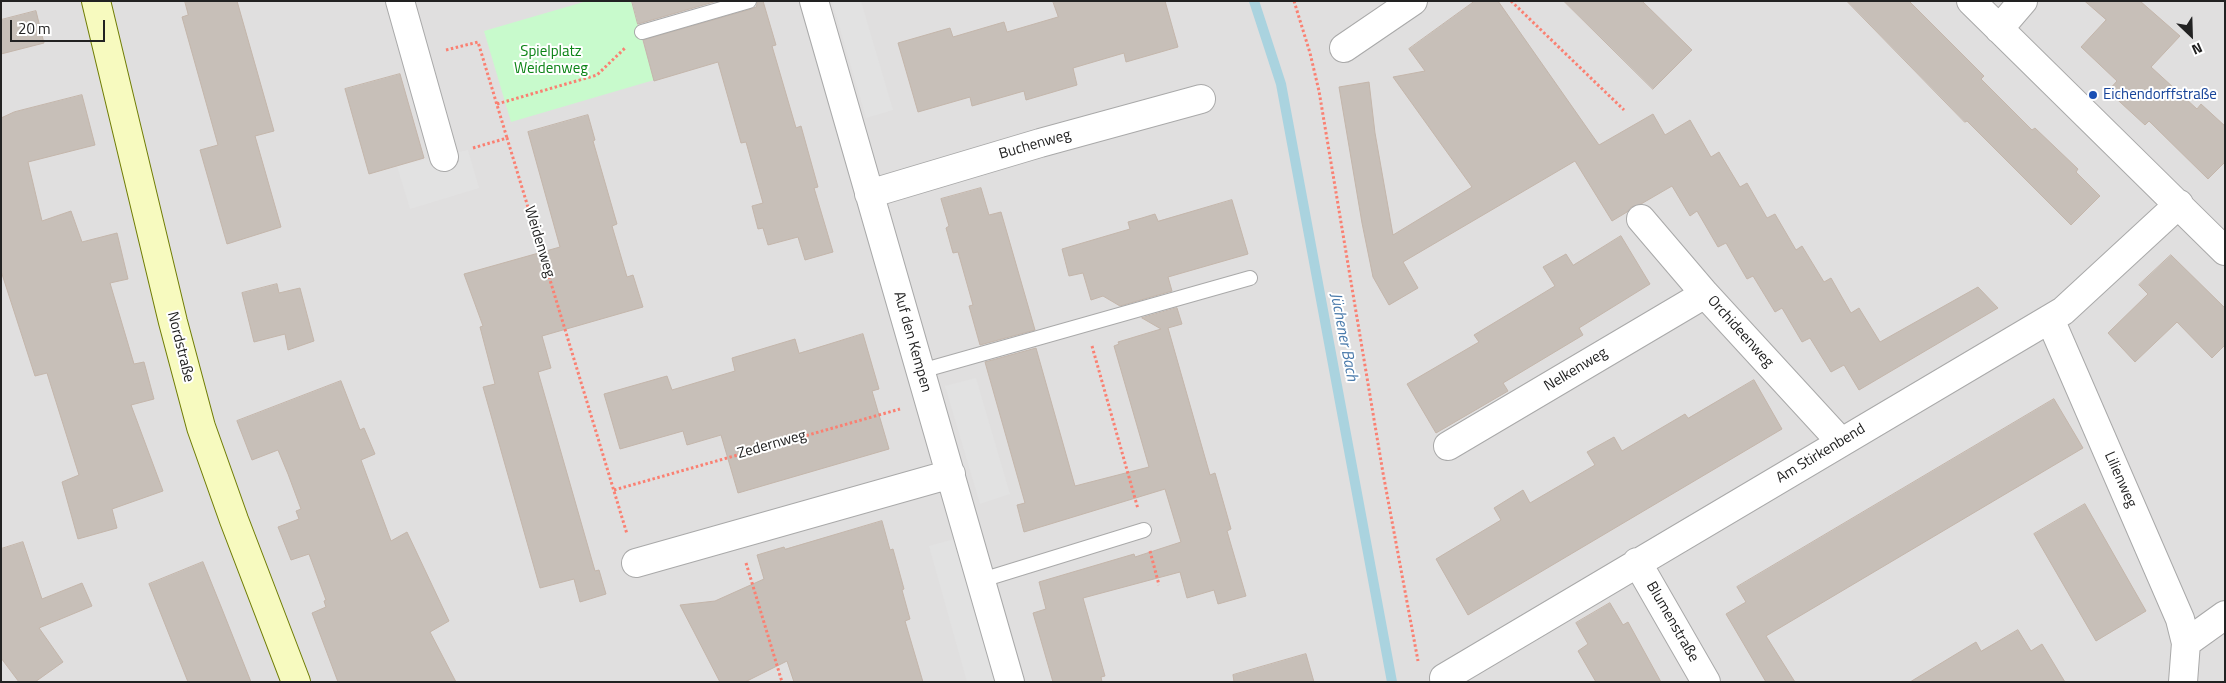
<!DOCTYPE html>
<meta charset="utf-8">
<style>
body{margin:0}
#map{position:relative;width:2226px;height:683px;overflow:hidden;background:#f2efe9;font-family:"Titillium Web",sans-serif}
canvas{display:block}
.frame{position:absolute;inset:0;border:2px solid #222;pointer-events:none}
.north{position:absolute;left:2166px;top:10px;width:50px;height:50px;-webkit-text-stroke:4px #fff;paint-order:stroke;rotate:156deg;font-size:14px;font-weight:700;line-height:20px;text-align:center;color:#222}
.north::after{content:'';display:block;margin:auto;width:18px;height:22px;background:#222;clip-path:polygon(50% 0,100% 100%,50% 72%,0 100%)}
.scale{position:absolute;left:10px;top:20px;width:95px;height:22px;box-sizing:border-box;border:2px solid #222;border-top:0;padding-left:6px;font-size:15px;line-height:18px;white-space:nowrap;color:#222;-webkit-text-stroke:4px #fff;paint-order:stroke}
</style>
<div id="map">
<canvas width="2226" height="683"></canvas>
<div class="frame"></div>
<div class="north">N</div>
<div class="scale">20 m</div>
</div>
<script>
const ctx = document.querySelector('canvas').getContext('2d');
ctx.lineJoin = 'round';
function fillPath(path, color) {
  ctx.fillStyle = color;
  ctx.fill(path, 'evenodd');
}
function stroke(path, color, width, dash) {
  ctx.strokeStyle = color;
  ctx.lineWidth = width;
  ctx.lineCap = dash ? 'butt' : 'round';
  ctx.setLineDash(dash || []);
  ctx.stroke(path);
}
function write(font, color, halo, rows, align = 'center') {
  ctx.font = font + ' "Titillium Web",sans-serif';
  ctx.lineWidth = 4;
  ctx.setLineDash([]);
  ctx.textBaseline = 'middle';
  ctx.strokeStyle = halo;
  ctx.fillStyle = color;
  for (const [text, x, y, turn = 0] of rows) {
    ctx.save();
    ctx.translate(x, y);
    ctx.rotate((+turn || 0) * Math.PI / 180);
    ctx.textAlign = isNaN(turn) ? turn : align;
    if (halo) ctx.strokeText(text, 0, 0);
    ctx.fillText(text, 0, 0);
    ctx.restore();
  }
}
fillPath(new Path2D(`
 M 1,1 L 2225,1 L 2225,682 L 1,682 Z`), '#e0dfdf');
fillPath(new Path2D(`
 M 587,1 L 631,1 L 654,80 L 511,122 L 484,31 Z`), '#c8facc');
fillPath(new Path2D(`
 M 832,1 L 861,1 L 893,110 L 866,118 Z
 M 468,150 L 479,188 L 410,209 L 397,166 Z
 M 976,378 L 1010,494 L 980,504 L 945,386 Z
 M 962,537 L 1002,682 L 967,682 L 929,546 Z`), '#e2e2e2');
stroke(new Path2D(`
 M 1254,1 L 1281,84 L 1392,682`), '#aad3df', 10);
const building = new Path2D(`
 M 185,1 L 237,1 L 274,131 L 255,136 L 281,227 L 227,244 L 200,150 L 218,145 L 182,17 L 188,15 Z
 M 632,1 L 717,1 L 638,24 Z
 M 758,1 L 763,1 L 776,45 L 772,46 L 796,128 L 801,126 L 818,187 L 814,188 L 833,252 L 805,260 L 798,237 L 768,245 L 763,228 L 758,229 L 752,206 L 763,203 L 746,142 L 741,143 L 718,62 L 654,81 L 643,40 L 751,9 L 756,7 Z
 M 1053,1 L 1165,1 L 1178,47 L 1126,62 L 1124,53 L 1073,68 L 1077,85 L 1026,100 L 1024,91 L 972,106 L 970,97 L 918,112 L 898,43 L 950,28 L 953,37 L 1004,22 L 1007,32 L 1058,17 Z
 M 1475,1 L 1498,1 L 1599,145 L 1653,114 L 1665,135 L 1690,120 L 1711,157 L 1719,152 L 1740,187 L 1747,183 L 1767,218 L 1775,214 L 1796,250 L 1802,246 L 1824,282 L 1831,278 L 1851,313 L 1859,308 L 1880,342 L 1978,287 L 1998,308 L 1859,390 L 1844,365 L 1831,372 L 1810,338 L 1802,342 L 1782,308 L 1775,312 L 1753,276 L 1747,279 L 1726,243 L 1718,247 L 1697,211 L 1690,216 L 1672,186 L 1641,204 L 1631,207 L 1627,212 L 1612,221 L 1575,161 L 1403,262 L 1418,288 L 1389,305 L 1373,277 L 1362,223 L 1339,87 L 1369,82 L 1375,133 L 1393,235 L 1472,187 L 1393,77 L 1425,71 L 1409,49 Z
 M 1564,1 L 1642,1 L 1692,50 L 1653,89 Z
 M 1847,1 L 1909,1 L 1984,76 L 1981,79 L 2032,130 L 2035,128 L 2078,169 L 2076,172 L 2100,196 L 2071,225 L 1967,121 L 1965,122 Z
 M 2085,1 L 2140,1 L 2180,36 L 2151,67 L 2197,109 L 2201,104 L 2225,126 L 2225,162 L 2208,179 L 2149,121 L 2145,125 L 2108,91 L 2117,81 L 2081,47 L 2106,20 Z
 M 36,11 L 44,43 L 1,54 L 1,20 Z
 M 400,74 L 424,158 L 369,174 L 345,89 Z
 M 82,95 L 95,145 L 28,162 L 42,221 L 71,211 L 82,242 L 117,233 L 128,279 L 110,283 L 134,364 L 144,362 L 154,399 L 131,405 L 163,491 L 112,509 L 117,528 L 78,539 L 62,482 L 79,475 L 47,373 L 35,376 L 1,271 L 1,118 L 14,112 Z
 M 588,115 L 595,140 L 593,141 L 617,224 L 612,226 L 627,277 L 633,275 L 643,307 L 542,336 L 551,368 L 538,372 L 595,571 L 599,570 L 606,594 L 580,602 L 574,579 L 540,588 L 483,387 L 495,384 L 480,327 L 483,326 L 464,274 L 560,247 L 528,132 Z
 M 981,188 L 989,215 L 1001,212 L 1035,330 L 980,345 L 969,306 L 973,305 L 958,252 L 953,253 L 946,228 L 949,226 L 941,199 Z
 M 1232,200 L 1248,254 L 1168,277 L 1172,291 L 1120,306 L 1103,296 L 1091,300 L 1083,273 L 1069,276 L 1062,249 L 1130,229 L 1128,222 L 1142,218 L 1155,214 L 1158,221 Z
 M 1621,236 L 1650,284 L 1579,328 L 1583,335 L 1503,383 L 1508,391 L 1436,433 L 1407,384 L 1479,342 L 1474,335 L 1555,286 L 1543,267 L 1566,254 L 1573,265 Z
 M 2171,255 L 2225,308 L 2225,345 L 2212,358 L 2177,322 L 2135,362 L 2108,333 L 2148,294 L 2139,285 Z
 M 277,284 L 279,293 L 300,288 L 314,341 L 288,350 L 285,334 L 254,342 L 242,293 Z
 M 1177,308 L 1182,324 L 1168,328 L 1210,475 L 1215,473 L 1231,529 L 1227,531 L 1246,596 L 1218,604 L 1214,590 L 1187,598 L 1180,572 L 1083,598 L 1105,676 L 1101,677 L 1102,682 L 1053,682 L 1033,613 L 1046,609 L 1039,582 L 1134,554 L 1135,557 L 1181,542 L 1165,489 L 1024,532 L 1017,505 L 1025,503 L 985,362 L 1036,348 L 1075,486 L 1149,467 L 1114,346 L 1119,344 L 1118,342 L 1161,329 L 1142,318 Z
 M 863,334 L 879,389 L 872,391 L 889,449 L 738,493 L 721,435 L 687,445 L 683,431 L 620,449 L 604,394 L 667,376 L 672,390 L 735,371 L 732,358 L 795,339 L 799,353 Z
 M 1754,380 L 1782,429 L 1468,615 L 1436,559 L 1501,520 L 1494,508 L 1523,490 L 1530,503 L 1595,465 L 1587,452 L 1614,437 L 1622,451 L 1685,414 L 1688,418 Z
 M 341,381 L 360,430 L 364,428 L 375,454 L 361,460 L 391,541 L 407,532 L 449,621 L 430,632 L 456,682 L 338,682 L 312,613 L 326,607 L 324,601 L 326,600 L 309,554 L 291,560 L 278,527 L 299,519 L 296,511 L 301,509 L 288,474 L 278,450 L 252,460 L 237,421 Z
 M 2054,399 L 2083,448 L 1766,636 L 1795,682 L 1766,682 L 1726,614 L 1746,602 L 1737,587 Z
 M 2085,504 L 2146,611 L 2096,641 L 2034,534 Z
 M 882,521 L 890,550 L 893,549 L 904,589 L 902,590 L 910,619 L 905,621 L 923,682 L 794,682 L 787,661 L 745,682 L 720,682 L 680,605 L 715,601 L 764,579 L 757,555 L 784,547 L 785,549 Z
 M 23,542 L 42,599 L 82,583 L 92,606 L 39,628 L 63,662 L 35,682 L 19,682 L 1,658 L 1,549 Z
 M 203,562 L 222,609 L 251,682 L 188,682 L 149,584 Z
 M 1610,603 L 1623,625 L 1628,622 L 1661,682 L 1596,682 L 1578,651 L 1588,644 L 1576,623 Z
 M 2018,630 L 2031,651 L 2042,644 L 2065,682 L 1910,682 L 1976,642 L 1981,651 Z
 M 1306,654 L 1314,682 L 1234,682 L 1233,675 Z`);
fillPath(building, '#c7bfb8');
stroke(building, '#c4b6ab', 1);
const lane = new Path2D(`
 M 642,32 L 749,1
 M 921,371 L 1250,278
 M 982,580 L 1144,530`);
const street = new Path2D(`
 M 400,1 L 444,157
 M 814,1 L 1010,682
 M 1971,1 L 2225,251
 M 1999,29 L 2023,1
 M 1344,48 L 1413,1
 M 869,194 L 1040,143 L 1201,99
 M 1641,219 L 1705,294 L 1841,442
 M 2050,319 L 2180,619 L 2186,643 L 2183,682
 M 1448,446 L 1705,294
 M 1637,562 L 1706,682
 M 636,563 L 951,474
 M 2186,643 L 2225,615
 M 1444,678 L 2063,311 L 2179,204`);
const secondary = new Path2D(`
 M 96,1 L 173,322 L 201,427 L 234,520 L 296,682`);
stroke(lane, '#a9a9a9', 16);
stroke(street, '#a9a9a9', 30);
stroke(secondary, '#707d05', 30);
stroke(new Path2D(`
 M 1294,1 L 1310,53 L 1319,91 L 1383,473 L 1418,661
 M 1511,1 L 1624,110
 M 446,50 L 478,42 L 507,138
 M 497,104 L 597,75 L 625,48
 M 473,148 L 507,138 L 627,534
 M 1092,346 L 1138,509
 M 614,490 L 900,409
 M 1150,551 L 1159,585
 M 746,563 L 782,682`), '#fa8072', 3, [2.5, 2.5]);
stroke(lane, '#fff', 14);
stroke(street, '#fff', 28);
stroke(secondary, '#f7fabf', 28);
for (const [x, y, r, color] of [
 [2093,95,5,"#1a4fb4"]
]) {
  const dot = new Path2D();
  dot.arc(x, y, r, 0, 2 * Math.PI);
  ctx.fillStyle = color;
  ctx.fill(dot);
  stroke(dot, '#fff', 2);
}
write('15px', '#0c8416', '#fff', [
 ["Spielplatz",551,52],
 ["Weidenweg",551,69]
]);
write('15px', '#164399', '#fff', [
 ["Eichendorffstraße",2103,95]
], 'left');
write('15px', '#222', '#fff', [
 ["Buchenweg",1035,145,-16],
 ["Weidenweg",539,242,73],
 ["Orchideenweg",1740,332,48],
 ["Auf den Kempen",912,342,74],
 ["Nordstraße",180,347,76],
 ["Nelkenweg",1576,370,-31],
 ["Zedernweg",772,445,-16],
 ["Am Stirkenbend",1821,454,-31],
 ["Lilienweg",2120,480,66],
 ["Blumenstraße",1672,622,60]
]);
write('italic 16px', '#4a7aab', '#fff', [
 ["Jüchener Bach",1343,337,79]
]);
</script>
